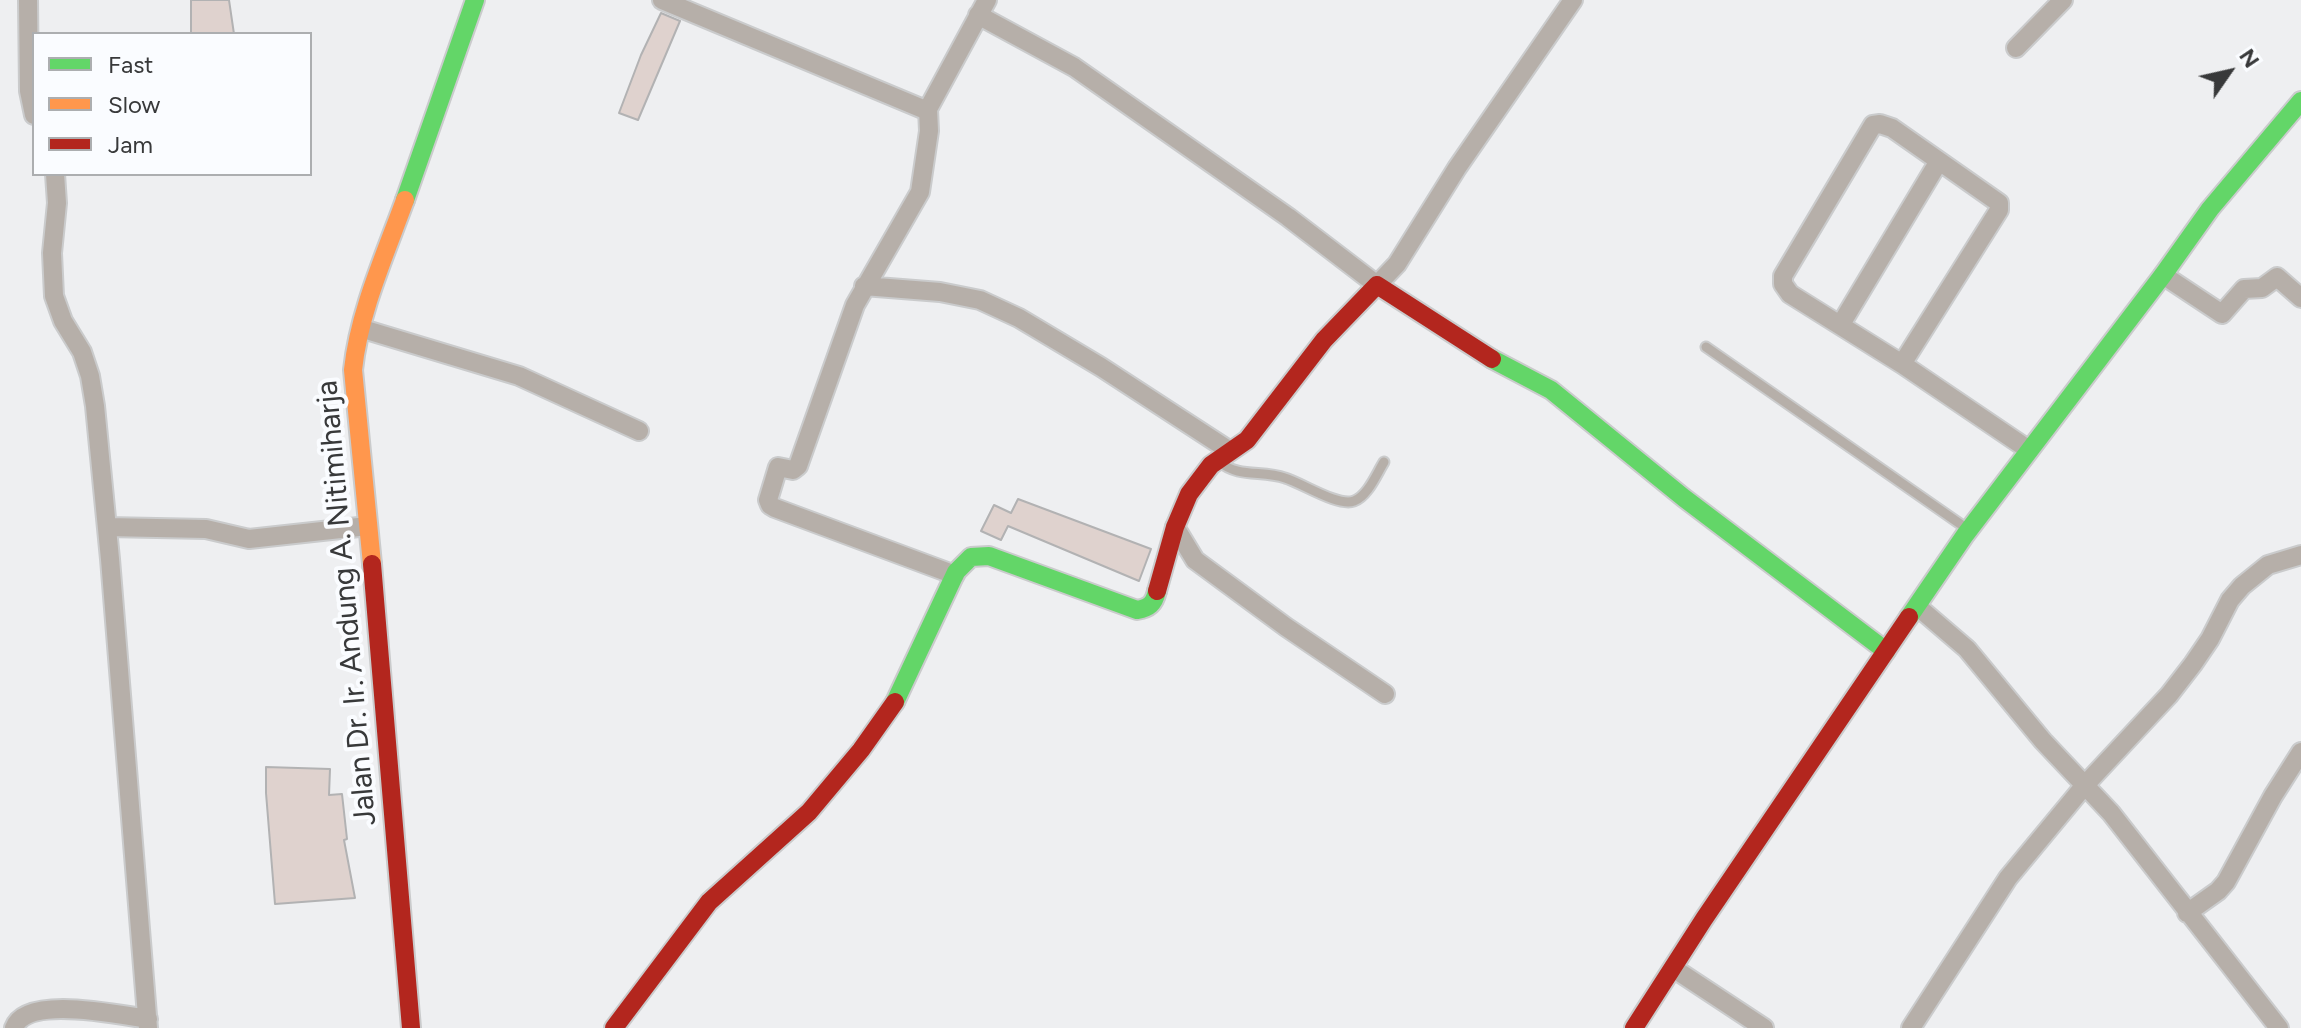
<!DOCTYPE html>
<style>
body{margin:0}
#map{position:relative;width:2301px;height:1028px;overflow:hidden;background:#eeeff1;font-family:Figtree,sans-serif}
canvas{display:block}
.legend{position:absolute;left:32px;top:32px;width:280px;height:144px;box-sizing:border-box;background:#fafcff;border:2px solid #acaeb0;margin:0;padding:10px 14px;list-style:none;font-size:24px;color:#38393a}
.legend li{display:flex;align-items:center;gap:16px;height:40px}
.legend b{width:40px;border:2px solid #acaeb0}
.north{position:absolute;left:2189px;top:32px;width:80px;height:80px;-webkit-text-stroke:6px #fafcff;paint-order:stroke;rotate:56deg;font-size:22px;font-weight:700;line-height:32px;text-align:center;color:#38393a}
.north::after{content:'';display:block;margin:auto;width:28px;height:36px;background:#38393a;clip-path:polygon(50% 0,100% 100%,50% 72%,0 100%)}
</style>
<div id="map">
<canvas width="2301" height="1028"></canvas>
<ul class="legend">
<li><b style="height:10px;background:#63d668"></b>Fast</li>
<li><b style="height:10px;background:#ff974d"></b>Slow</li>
<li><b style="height:10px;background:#b3261e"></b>Jam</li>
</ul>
<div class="north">N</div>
</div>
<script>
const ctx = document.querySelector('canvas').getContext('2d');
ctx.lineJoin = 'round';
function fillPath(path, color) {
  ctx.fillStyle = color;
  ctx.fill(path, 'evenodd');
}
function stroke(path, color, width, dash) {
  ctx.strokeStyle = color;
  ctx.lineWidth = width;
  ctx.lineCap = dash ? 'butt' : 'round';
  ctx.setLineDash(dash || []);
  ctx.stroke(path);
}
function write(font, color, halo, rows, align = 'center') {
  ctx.font = font + ' Figtree,sans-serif';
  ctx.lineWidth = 8;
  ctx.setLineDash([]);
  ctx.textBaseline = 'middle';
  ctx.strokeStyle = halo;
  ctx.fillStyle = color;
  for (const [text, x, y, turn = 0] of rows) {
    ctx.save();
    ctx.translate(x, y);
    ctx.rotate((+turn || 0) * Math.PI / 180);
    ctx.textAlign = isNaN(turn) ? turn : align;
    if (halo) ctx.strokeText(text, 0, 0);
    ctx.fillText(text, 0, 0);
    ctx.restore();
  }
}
const building = new Path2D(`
 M 191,0 L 229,0 L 234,34 L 191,34 Z
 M 661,13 L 680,21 L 638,120 L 619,113 L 641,55 Z
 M 1018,499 L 1151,549 L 1139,581 L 1008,526 L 1001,540 L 981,531 L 994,505 L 1011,513 Z
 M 266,767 L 330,769 L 329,795 L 342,794 L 347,839 L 344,840 L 355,898 L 275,904 L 266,793 Z`);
fillPath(building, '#dfd2ce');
stroke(building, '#b2b2b3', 2);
const lane = new Path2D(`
 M 1706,347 L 1966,528
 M 1220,462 C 1238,478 1263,470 1285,478 C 1302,483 1338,507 1354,501 C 1368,496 1377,473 1384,462`);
const street = new Path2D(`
 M 28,0 L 29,91 L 34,115
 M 662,0 L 923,109 L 928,109 L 987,0
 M 978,15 L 1074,67 L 1288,217 L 1377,285 L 1397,264 L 1457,168 L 1573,0
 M 2016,48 L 2063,0
 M 928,109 L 929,131 L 920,192 L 855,305 L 798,466 L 793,470 L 778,467 L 768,500 L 770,505 L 775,508 L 955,575
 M 55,174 L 57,203 L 52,253 L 54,296 L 63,321 L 82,352 L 90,376 L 95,406 L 110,559 L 148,1028
 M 2163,275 L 2222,314 L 2244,289 L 2262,288 L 2277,277 L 2301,298
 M 864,286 L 940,292 L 980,300 L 1019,318 L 1101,367 L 1230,451
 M 1841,324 L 1939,161
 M 363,329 L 519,376 L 639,431
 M 1902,364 L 1999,210 L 1999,203 L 1892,128 L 1880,124 L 1873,125 L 1783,276 L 1783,284 L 1790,294 L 1902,364 L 2029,450
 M 107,527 L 206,529 L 249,539 L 368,526
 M 1175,527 L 1195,560 L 1286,627 L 1385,694
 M 1918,607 L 1967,649 L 2043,741 L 2111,813 L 2279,1028
 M 2187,913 L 2218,891 L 2226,882 L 2273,796 L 2301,752
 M 1673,968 L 1764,1028
 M 14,1028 C 26,994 119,1015 148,1019
 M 1911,1028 L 2008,878 L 2085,785 L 2169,695 L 2193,664 L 2210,639 L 2230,600 L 2242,586 L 2268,565 L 2301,555`);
const fast = new Path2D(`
 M 405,200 L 475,0
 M 1492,359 L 1551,390 L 1684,498 L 1886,651
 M 1909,617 L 1965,535 L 2163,275 L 2210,209 L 2301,101
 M 895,702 L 956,572 L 971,557 L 989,556 L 1137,610 C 1149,608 1154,604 1157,591`);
const slow = new Path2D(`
 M 372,564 L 353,370 C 359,312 385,255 405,200`);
const jam = new Path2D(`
 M 372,564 L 411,1028
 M 1157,591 L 1175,527 L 1189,494 L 1211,465 L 1247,440 L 1324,340 L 1377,285 L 1492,359
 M 614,1028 L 709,902 L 809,812 L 861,750 L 895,702
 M 1634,1028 L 1704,919 L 1909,617`);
stroke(lane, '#cacbcc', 13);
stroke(street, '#cacbcc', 22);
stroke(fast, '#cacbcc', 22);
stroke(slow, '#cacbcc', 22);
stroke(jam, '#cacbcc', 22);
stroke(lane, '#b6afa9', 9);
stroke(street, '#b6afa9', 18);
stroke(fast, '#63d668', 18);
stroke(slow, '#ff974d', 18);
stroke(jam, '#b3261e', 18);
write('30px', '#38393a', '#fafcff', [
 ["Jalan Dr. Ir. Andung A. Nitimiharja",347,603,-95]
]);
</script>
